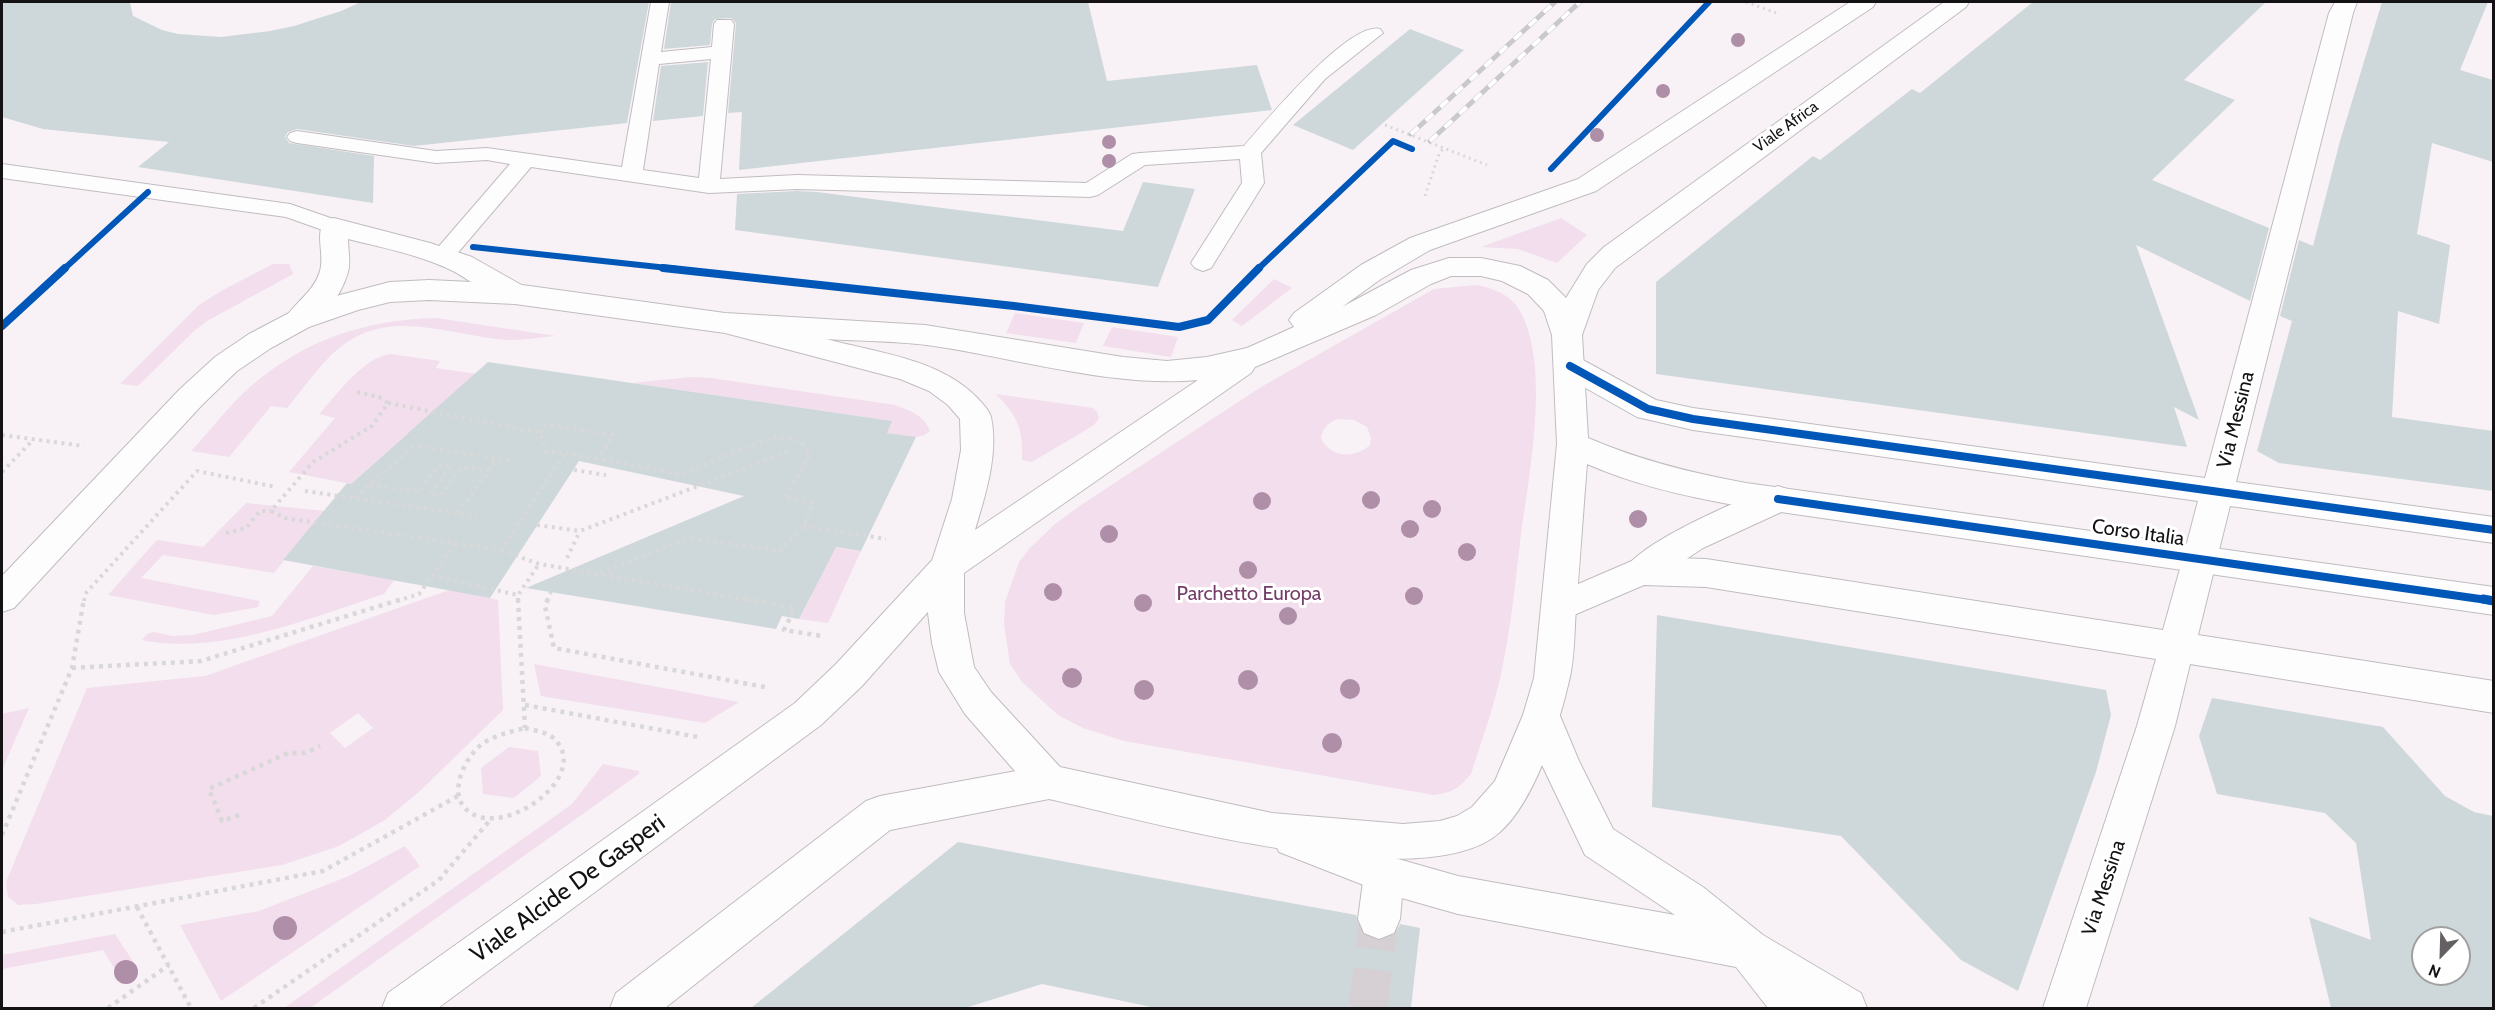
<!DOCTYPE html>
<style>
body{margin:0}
#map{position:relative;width:2495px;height:1010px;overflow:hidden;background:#f8f2f6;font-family:Cabin,sans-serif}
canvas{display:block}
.frame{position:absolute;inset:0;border:3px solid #151215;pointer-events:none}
.north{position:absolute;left:2411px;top:926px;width:60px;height:60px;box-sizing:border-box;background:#fff;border:2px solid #a1a0a1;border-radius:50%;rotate:203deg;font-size:16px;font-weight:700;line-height:24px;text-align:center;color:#151215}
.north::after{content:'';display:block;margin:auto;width:21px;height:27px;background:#646064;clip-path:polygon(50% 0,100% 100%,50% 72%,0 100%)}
</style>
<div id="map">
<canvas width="2495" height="1010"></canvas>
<div class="frame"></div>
<div class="north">N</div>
</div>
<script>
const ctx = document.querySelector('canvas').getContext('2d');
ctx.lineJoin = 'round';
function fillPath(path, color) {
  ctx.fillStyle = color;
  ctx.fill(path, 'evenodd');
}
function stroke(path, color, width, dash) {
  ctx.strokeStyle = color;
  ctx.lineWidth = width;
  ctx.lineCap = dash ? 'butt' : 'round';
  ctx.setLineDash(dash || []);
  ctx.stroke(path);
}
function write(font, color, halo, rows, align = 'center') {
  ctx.font = font + ' Cabin,sans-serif';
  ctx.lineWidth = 6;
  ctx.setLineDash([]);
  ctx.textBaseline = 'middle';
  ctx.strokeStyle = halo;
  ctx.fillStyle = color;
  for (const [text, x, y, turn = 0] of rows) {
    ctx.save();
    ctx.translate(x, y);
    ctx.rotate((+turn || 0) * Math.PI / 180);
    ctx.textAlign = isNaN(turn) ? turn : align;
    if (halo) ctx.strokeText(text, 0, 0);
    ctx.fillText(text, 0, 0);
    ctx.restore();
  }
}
fillPath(new Path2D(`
 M 1561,218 L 1587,235 L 1557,263 L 1518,249 L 1481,247 Z
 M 273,264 L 289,264 L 293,274 L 207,321 L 193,332 L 138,386 L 120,384 L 199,305 L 221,291 Z
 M 1274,279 L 1292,288 L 1242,326 L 1232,320 Z
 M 1476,285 C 1494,288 1513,296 1521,313 C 1551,370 1528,480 1520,543 C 1515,584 1511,628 1502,669 C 1495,704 1482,739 1471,774 C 1458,789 1454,792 1434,795 L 1124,741 L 1083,728 L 1058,715 L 1022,682 L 1010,664 L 1004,624 L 1005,602 L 1019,562 L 1030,548 L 1055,524 L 1081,505 L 1261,387 L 1434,289 ZM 1338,419 L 1354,420 L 1367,427 L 1371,438 L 1370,445 C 1355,459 1330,458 1321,438 C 1323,427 1328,423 1338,419 Z
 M 1015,313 L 1084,323 L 1076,343 L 1006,333 Z
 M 436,318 L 556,336 C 541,337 525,340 510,340 C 451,337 390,305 338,349 C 319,365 303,389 287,408 L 271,406 L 229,457 L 191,451 C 211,430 229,405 251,386 C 306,339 365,320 436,318 Z
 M 1112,327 L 1178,337 L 1171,357 L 1103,346 Z
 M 390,354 L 440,361 L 436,368 L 886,433 L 892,421 L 632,383 L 692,377 L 711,378 L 895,405 C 909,410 924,415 930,431 C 918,442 901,435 887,433 L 408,433 L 351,484 L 289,472 L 335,418 L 319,414 C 339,393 361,359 390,354 Z
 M 996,394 L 1093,408 L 1097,412 L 1099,418 L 1094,425 L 1032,462 L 1022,460 C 1023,428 1018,417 996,394 Z
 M 246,503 L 355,514 L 293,549 L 274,573 L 163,555 L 141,578 L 260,601 L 258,607 L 214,615 L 108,595 L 157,540 L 203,547 Z
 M 817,545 L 861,551 L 828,623 L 799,619 L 810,598 Z
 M 313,566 L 394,580 L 384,594 C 310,618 220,656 142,640 L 147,634 L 154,632 L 172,636 L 193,635 L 272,616 Z
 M 452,589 L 498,600 L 503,710 L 420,791 L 385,820 L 339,846 L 282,865 L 36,904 L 18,905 L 8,897 L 6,882 L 87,688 L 205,676 ZM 358,713 L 373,728 L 345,748 L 330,733 Z
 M 534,664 L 739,702 L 705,723 L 541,696 Z
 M 29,708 L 2,770 L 2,714 Z
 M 509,747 L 538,751 L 541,776 L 514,798 L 483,794 L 481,768 Z
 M 603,764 L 639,771 L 639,774 L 310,1008 L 284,1008 L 572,804 Z
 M 405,846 L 420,866 L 221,1001 L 180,925 L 259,911 L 349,876 Z
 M 115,934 L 138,969 L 122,981 L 103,950 L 2,969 L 2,955 Z`), '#f2deec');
fillPath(new Path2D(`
 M 2,2 L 130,2 L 133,16 L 162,30 L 178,34 L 221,37 L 270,31 L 294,26 L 341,11 L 361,2 L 649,2 L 627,123 L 414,146 L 297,129 L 288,132 L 285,137 L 289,143 L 374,156 L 373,203 L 138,167 L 169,142 L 43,129 L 2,117 Z
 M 671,2 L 1088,2 L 1107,81 L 1257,65 L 1272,110 L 739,170 L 742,112 L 728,113 L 736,23 L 731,18 L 715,19 L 712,24 L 710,45 L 664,49 Z
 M 2033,2 L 2266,2 L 2184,80 L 2235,100 L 2152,180 L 2269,228 L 2250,301 L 2136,245 L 2199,420 L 2174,407 L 2187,447 L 1656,374 L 1656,282 L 1813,156 L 1820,160 L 1912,89 L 1920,93 Z
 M 2382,2 L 2488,2 L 2460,70 L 2493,80 L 2493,162 L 2432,143 L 2417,234 L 2450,245 L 2439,324 L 2398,311 L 2392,417 L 2493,431 L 2493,491 L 2279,463 L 2257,451 L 2292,321 L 2280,316 L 2299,240 L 2313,246 L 2340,141 Z
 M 1410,29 L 1464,50 L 1353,150 L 1293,125 Z
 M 708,62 L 703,116 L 653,121 L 661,66 Z
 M 1143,182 L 1195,189 L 1158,287 L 735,230 L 737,194 L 797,191 L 817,192 L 1123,231 Z
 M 488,362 L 892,421 L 887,433 L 916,437 L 861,551 L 836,547 L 799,619 L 782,616 L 776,629 L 526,588 L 744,496 L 579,461 L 490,598 L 283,560 L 347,483 L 351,484 Z
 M 1657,615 L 2106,690 L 2111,715 L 2096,772 L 2018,991 L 1961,960 L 1841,836 L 1652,807 Z
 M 2212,698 L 2383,727 L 2445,796 L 2474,812 L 2493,816 L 2493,1008 L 2331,1008 L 2309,917 L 2371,940 L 2356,843 L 2325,813 L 2217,794 L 2199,736 ZM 2423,938 L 2459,938 L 2459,974 L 2423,974 Z
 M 958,842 L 1356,915 L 1362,934 L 1378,941 L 1395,935 L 1400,924 L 1420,928 L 1411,1008 L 1156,1008 L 1042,984 L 965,1008 L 751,1008 Z`), '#ced8da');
stroke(new Path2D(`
 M 1368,1008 L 1379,919`), '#d6d0d4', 39, [39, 20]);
const lane = new Path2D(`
 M 651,2 L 669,2 L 661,52 L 712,47 L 714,24 L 717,20 L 731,20 L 734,24 L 720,179 L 797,175 L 1086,183 L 1132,154 L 1140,153 L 1244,146 C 1265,122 1349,21 1380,29 L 1383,33 L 1325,79 L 1261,153 L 1264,183 L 1211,268 L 1203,271 L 1195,268 L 1191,263 L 1242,183 L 1240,159 L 1145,165 L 1098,195 L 1090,197 L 797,189 L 709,193 L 531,167 L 450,262 L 442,264 L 434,262 L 431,257 L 434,252 L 510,164 L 487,160 L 436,163 L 297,143 L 290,141 L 287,137 L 290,133 L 297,131 L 436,151 L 487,148 L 622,167 ZM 711,59 L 699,178 L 643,170 L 659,64 Z
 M 2,164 L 290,204 L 342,222 L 345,227 L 342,232 L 334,234 L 286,217 L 2,178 Z`);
const street = new Path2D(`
 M 2335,2 L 2357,2 L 2353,13 L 2236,482 L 2494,517 L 2494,543 L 2230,506 L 2217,558 L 2212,568 L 2200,571 L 2188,568 L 2183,558 L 2198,501 L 1693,430 L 1637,417 L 1559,373 L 1555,366 L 1559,359 L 1570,355 L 1581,359 L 1656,400 L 1693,408 L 2205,478 L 2329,13 Z
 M 334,218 L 430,243 L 472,257 L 525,287 L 529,294 L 525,301 C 501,307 475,283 455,272 C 422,255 383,248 348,239 C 348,249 351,263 348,272 C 341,296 317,335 289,327 L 284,320 C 295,302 314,292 320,271 C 325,255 315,236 324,221 Z
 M 1778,486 L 1790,490 L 1794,499 L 1790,508 L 1703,548 L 1653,581 L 1641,585 L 1629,581 L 1624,571 C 1639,542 1745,497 1778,486 Z
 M 1384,855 L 1398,861 L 1404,874 L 1400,919 L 1394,933 L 1379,939 L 1364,933 L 1358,919 L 1364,874 L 1370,861 Z`);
const secondary = new Path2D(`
 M 2200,545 L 2212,548 L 2217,558 L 2198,635 L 2494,681 L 2494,713 L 2190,664 L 2175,726 L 2086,1008 L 2043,1008 L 2137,726 L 2156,659 L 1706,587 L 1644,585 L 1560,621 L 1548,617 L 1542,607 L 1548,597 L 1641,557 L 1706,559 L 2163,630 L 2183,558 L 2188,548 Z
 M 947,553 L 959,557 L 964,567 L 959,577 L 862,686 L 821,725 L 438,1008 L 382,1008 L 388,993 L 795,703 L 836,664 L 935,557 Z
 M 1542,699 L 1555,704 L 1579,761 L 1613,829 L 1703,887 L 1763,935 L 1861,993 L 1867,1008 L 1768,1008 L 1736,967 L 1458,914 L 1384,893 L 1279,852 L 1273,839 L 1279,826 L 1293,821 L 1384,855 L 1458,876 L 1675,915 L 1585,855 L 1542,765 L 1523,715 L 1529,704 Z
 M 1049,765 L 1063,770 L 1068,782 L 1063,794 L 1049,799 L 890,830 L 665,1008 L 610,1008 L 616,993 L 866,801 L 880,796 Z`);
const primary = new Path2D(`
 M 1850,2 L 1876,2 L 1873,7 L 1596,191 L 1430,250 L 1381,279 L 1342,307 L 1411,270 L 1449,258 L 1481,258 L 1520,266 L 1548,280 L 1566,298 L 1587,264 L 1604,247 L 1944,2 L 1969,2 L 1966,7 L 1615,268 L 1598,290 L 1582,335 L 1588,438 C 1639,460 1691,473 1746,483 L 2494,587 L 2494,615 L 1746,507 C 1692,498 1637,486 1587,464 C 1583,512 1580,560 1576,609 C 1574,632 1575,658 1569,681 C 1559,725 1534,802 1500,832 C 1426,900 1143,820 1049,799 L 1035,794 L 965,714 L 939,672 L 932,643 L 928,613 L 930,567 L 952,499 L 961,450 L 960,419 L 948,405 L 929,391 L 900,379 L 725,333 L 515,304 L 429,300 L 390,302 L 358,310 L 309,327 L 271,348 L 237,371 L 202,405 L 14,608 L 2,612 L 2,576 L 180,389 L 215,357 L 249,334 L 289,313 L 340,295 L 390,282 L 429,280 L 515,284 L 725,313 L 925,325 L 1123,357 L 1167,361 L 1207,357 L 1247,348 L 1294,327 L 1289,320 L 1294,313 L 1361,265 L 1410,238 L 1578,179 ZM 1451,276 L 1481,276 L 1502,281 L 1528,294 L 1544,311 L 1552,335 L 1557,444 L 1534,678 L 1523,715 L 1495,781 L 1472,807 L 1457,816 L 1440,821 L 1403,824 L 1272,813 L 1060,767 L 991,692 L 974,667 L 964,613 L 964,573 L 1251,373 L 1255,367 L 1376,315 L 1431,284 ZM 826,339 C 859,341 894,341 927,345 C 1013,357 1112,388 1198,380 L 975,530 C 985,496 999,454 991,417 C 989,411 985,406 981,402 C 944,359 878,353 826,339 Z`);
stroke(lane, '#c0bcbf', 2);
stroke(street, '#c0bcbf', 2);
stroke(secondary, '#c0bcbf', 2);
stroke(primary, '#c0bcbf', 2);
stroke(new Path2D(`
 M 1746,2 L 1779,14
 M 1385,125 L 1487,165
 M 1425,196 L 1439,154 L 1443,149`), '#d9d8d9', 3, [2, 4]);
stroke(new Path2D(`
 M 357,392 L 379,397 L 388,403
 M 388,403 L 540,433 L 546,451 L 565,453 L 501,550 L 285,518 L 271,511 L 313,462 L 372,426 Z
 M 540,433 L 546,425 L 613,435 L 598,459
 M 2,435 L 84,446
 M 565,453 L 680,474 L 777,436 L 801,441 L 810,454 L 785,498 L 813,502 L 804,526 L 780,551 L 688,538 L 600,573
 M 574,470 L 606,475
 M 2,472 L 33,440
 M 370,485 L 419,492 L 440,464 L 451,465 L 430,494 L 441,495 L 461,467 L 488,470
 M 305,491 L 477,516
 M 355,498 L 414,446 L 515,461
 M 458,513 L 497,459
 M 537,525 L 580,531 L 790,451
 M 804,526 L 886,539
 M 226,533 L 246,528 L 260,511 L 271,511
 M 501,550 L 539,564 L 754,601
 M 567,558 L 580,531
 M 432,576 L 518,595
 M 84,601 L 85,594 L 197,471 L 276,487
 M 397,601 L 419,594 L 455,544
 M 518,601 L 518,595 L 539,564
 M 547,601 L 551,592`), '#d9d8d9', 4, [3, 4.5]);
stroke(new Path2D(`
 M 518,599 L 525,728
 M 548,599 L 545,606 L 554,648 L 765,687
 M 745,599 L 795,608 L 784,630 L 822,636
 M 72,668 L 201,661 L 402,599
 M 525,705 L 698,737
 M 525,728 C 533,730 545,732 551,736 C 594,770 517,831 477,816 C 443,803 462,760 482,744 C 495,735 510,732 525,728 Z
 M 239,815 L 222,821 L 209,789 L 288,753 L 305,753 L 320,746
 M 2,835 L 72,668 L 84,599
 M 137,907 L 191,1008
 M 2,932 L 323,871 L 458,796
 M 108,1008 L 169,965
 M 254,1008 L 439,880 L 491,819`), '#d9d8d9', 4.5, [4, 5]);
fillPath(lane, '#fefdfe');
fillPath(street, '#fefdfe');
fillPath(secondary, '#fefdfe');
fillPath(primary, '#fefdfe');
const rail = new Path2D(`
 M 1411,134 L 1555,2
 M 1430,141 L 1580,2`);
stroke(rail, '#cac9ca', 5);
stroke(rail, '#fff', 4, [10]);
stroke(new Path2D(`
 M 1551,169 L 1709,2
 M 473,247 L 677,269
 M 64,269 L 148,192
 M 1258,269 L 1393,141 L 1412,149`), '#0057b8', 6);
stroke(new Path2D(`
 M 663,268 L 1014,306 L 1179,327 L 1208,320 L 1259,268
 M 2,326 L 65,268
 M 1570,366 L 1648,409 L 1693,419 L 2494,530
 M 1778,499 L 2494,601`), '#0057b8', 8);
stroke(new Path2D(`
 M 2483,599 L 2494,601`), '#0057b8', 9);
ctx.fillStyle = '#af8ea8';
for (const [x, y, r] of [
 [1738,40,7],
 [1663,91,7],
 [1597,135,7],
 [1109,142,7],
 [1109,161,7],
 [1371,500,9],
 [1262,501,9],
 [1432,509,9],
 [1638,519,9],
 [1410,529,9],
 [1109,534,9],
 [1467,552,9],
 [1248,570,9],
 [1053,592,9],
 [1414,596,9],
 [1143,603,9],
 [1288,616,9],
 [1072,678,10],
 [1248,680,10],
 [1350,689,10],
 [1144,690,10],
 [1332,743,10],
 [285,928,12],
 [126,972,12]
]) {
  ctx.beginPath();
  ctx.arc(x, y, r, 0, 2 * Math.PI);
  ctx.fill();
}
write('16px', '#151215', '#fff', [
 ["Viale Africa",1786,127,-36]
]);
write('20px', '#151215', '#fff', [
 ["Via Messina",2236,420,-76],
 ["Corso Italia",2138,533,8],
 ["Via Messina",2104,888,-72]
]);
write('20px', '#743d68', '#fff', [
 ["Parchetto Europa",1249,594]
]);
write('24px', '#151215', '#fff', [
 ["Viale Alcide De Gasperi",568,889,-36]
]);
</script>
